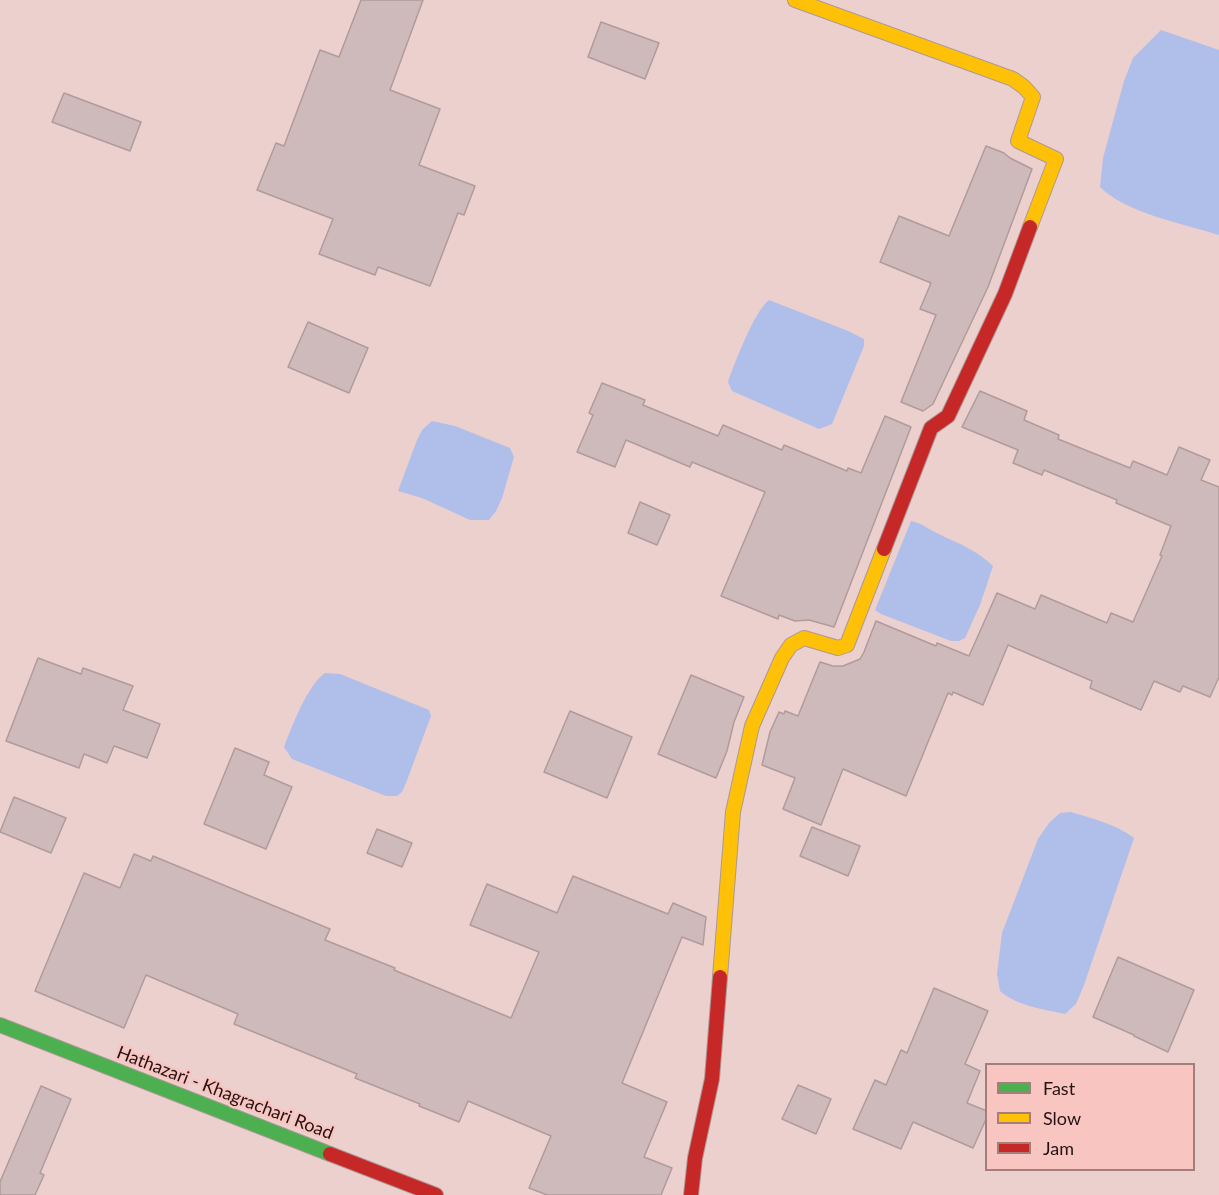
<!DOCTYPE html>
<style>
body{margin:0}
#map{position:relative;width:1219px;height:1195px;overflow:hidden;background:#ebd0ce;font-family:Lato,sans-serif}
canvas{display:block}
.legend{position:absolute;left:985px;top:1063px;width:210px;height:108px;box-sizing:border-box;background:#f8c5c1;border:2px solid #a37e7b;margin:0;padding:8px 10px;list-style:none;font-size:18px;color:#241312}
.legend li{display:flex;align-items:center;gap:12px;height:30px}
.legend b{width:30px;border:2px solid #a37e7b}
</style>
<div id="map">
<canvas width="1219" height="1195"></canvas>
<ul class="legend">
<li><b style="height:8px;background:#4caf50"></b>Fast</li>
<li><b style="height:8px;background:#ffc107"></b>Slow</li>
<li><b style="height:8px;background:#c62828"></b>Jam</li>
</ul>
</div>
<script>
const ctx = document.querySelector('canvas').getContext('2d');
ctx.lineJoin = 'round';
function fillPath(path, color) {
  ctx.fillStyle = color;
  ctx.fill(path, 'evenodd');
}
function stroke(path, color, width, dash) {
  ctx.strokeStyle = color;
  ctx.lineWidth = width;
  ctx.lineCap = dash ? 'butt' : 'round';
  ctx.setLineDash(dash || []);
  ctx.stroke(path);
}
function write(font, color, halo, rows, align = 'center') {
  ctx.font = font + ' Lato,sans-serif';
  ctx.lineWidth = 5;
  ctx.setLineDash([]);
  ctx.textBaseline = 'middle';
  ctx.strokeStyle = halo;
  ctx.fillStyle = color;
  for (const [text, x, y, turn = 0] of rows) {
    ctx.save();
    ctx.translate(x, y);
    ctx.rotate((+turn || 0) * Math.PI / 180);
    ctx.textAlign = isNaN(turn) ? turn : align;
    if (halo) ctx.strokeText(text, 0, 0);
    ctx.fillText(text, 0, 0);
    ctx.restore();
  }
}
fillPath(new Path2D(`
 M 1161,30 L 1219,50 L 1219,235 C 1184,224 1126,213 1100,187 L 1103,158 L 1124,81 L 1133,58 Z
 M 769,300 L 848,331 L 864,339 L 864,346 L 832,424 L 819,429 L 732,391 L 728,382 C 734,364 755,310 769,300 Z
 M 432,421 L 455,426 L 510,448 L 514,457 L 502,498 L 496,511 L 489,520 L 470,520 L 422,498 L 398,491 L 417,440 L 422,430 Z
 M 911,521 C 922,523 928,529 937,533 C 957,543 977,550 993,566 L 980,605 L 965,638 L 959,641 L 951,641 L 881,614 L 875,610 Z
 M 325,673 L 340,674 L 429,710 L 431,716 L 406,783 L 402,792 L 397,796 L 386,796 L 292,759 L 284,747 C 292,726 307,686 325,673 Z
 M 1071,812 C 1093,819 1116,824 1134,838 L 1084,985 L 1076,1004 L 1065,1014 C 1043,1009 1017,1006 1000,991 L 997,974 L 1002,933 L 1038,839 L 1049,823 L 1060,813 Z`), '#b0beea');
const building = new Path2D(`
 M 361,0 L 423,0 L 390,90 L 440,109 L 419,165 L 475,186 L 464,215 L 458,213 L 430,286 L 378,267 L 375,275 L 319,254 L 333,219 L 257,190 L 276,143 L 284,146 L 320,50 L 339,57 Z
 M 601,22 L 659,43 L 645,79 L 588,57 Z
 M 64,93 L 141,122 L 130,151 L 52,122 Z
 M 986,146 L 1004,153 L 1010,158 L 1032,169 L 988,287 L 933,404 L 923,411 L 901,402 L 936,315 L 920,309 L 931,283 L 880,262 L 899,216 L 949,236 Z
 M 308,322 L 368,348 L 349,393 L 288,367 Z
 M 602,383 L 645,400 L 643,405 L 718,436 L 723,425 L 782,450 L 784,445 L 847,471 L 848,468 L 861,473 L 885,416 L 911,427 L 834,627 L 809,620 L 795,621 L 779,615 L 778,619 L 721,596 L 765,492 L 692,462 L 690,467 L 626,440 L 615,467 L 577,452 L 593,415 L 589,413 Z
 M 980,391 L 1027,411 L 1024,420 L 1059,435 L 1058,439 L 1130,468 L 1133,461 L 1167,475 L 1179,447 L 1210,460 L 1201,480 L 1219,487 L 1219,677 L 1210,697 L 1183,686 L 1180,692 L 1154,681 L 1141,710 L 1090,688 L 1092,681 L 1008,645 L 983,705 L 953,692 L 952,695 L 948,693 L 906,796 L 843,769 L 821,825 L 783,809 L 795,778 L 762,765 L 770,732 L 779,712 L 784,714 L 785,711 L 798,716 L 820,662 L 833,666 L 843,666 L 860,659 L 864,652 L 876,621 L 936,646 L 937,643 L 969,656 L 997,593 L 1035,609 L 1041,595 L 1107,623 L 1111,613 L 1133,622 L 1162,556 L 1160,555 L 1171,526 L 1116,503 L 1117,500 L 1044,470 L 1042,475 L 1013,463 L 1018,450 L 962,427 Z
 M 640,502 L 670,515 L 657,545 L 628,533 Z
 M 38,658 L 81,674 L 83,668 L 133,686 L 123,710 L 160,724 L 147,758 L 114,746 L 107,763 L 84,754 L 79,768 L 6,741 Z
 M 691,675 L 744,697 L 734,722 L 727,751 L 716,778 L 658,754 Z
 M 570,711 L 632,737 L 607,798 L 544,772 Z
 M 235,748 L 269,762 L 264,775 L 292,787 L 266,849 L 204,824 Z
 M 14,797 L 66,818 L 51,853 L 0,832 Z
 M 812,827 L 860,846 L 848,876 L 800,856 Z
 M 377,829 L 412,843 L 402,867 L 367,853 Z
 M 134,854 L 151,861 L 153,856 L 330,929 L 325,940 L 395,968 L 394,970 L 511,1018 L 539,952 L 470,925 L 487,884 L 557,913 L 573,876 L 668,914 L 673,903 L 706,917 L 703,945 L 682,937 L 622,1083 L 667,1102 L 644,1157 L 672,1168 L 661,1195 L 547,1195 L 529,1188 L 551,1136 L 468,1101 L 459,1122 L 419,1106 L 420,1104 L 355,1078 L 357,1074 L 234,1024 L 238,1014 L 146,975 L 124,1028 L 35,991 L 84,873 L 120,888 Z
 M 1118,957 L 1194,990 L 1168,1052 L 1134,1036 L 1134,1035 L 1093,1017 Z
 M 934,988 L 988,1011 L 965,1064 L 980,1071 L 967,1103 L 987,1111 L 987,1117 L 973,1148 L 913,1122 L 901,1149 L 853,1129 L 875,1080 L 886,1085 L 901,1050 L 907,1053 Z
 M 798,1085 L 831,1099 L 816,1134 L 782,1119 Z
 M 41,1086 L 71,1099 L 40,1173 L 44,1175 L 35,1195 L 0,1195 L 0,1182 Z`);
fillPath(building, '#cfbabb');
stroke(building, '#b09b9c', 1.5);
const fast = new Path2D(`
 M 0,1025 L 330,1154`);
const slow = new Path2D(`
 M 795,0 L 1013,79 L 1024,87 L 1033,97 L 1018,141 L 1056,159 L 1030,227
 M 720,977 L 733,812 L 752,726 L 782,658 L 791,645 L 804,638 L 838,648 L 847,645 L 884,549`);
const jam = new Path2D(`
 M 884,549 L 931,428 L 948,416 L 1005,294 L 1030,227
 M 330,1154 L 436,1195
 M 691,1195 L 695,1158 L 712,1079 L 720,977`);
stroke(fast, '#ad9896', 16);
stroke(slow, '#ad9896', 16);
stroke(jam, '#ad9896', 16);
stroke(fast, '#4caf50', 14);
stroke(slow, '#ffc107', 14);
stroke(jam, '#c62828', 14);
write('18px', '#241312', '#f8c5c1', [
 ["Hathazari - Khagrachari Road",225,1093,21]
]);
</script>
